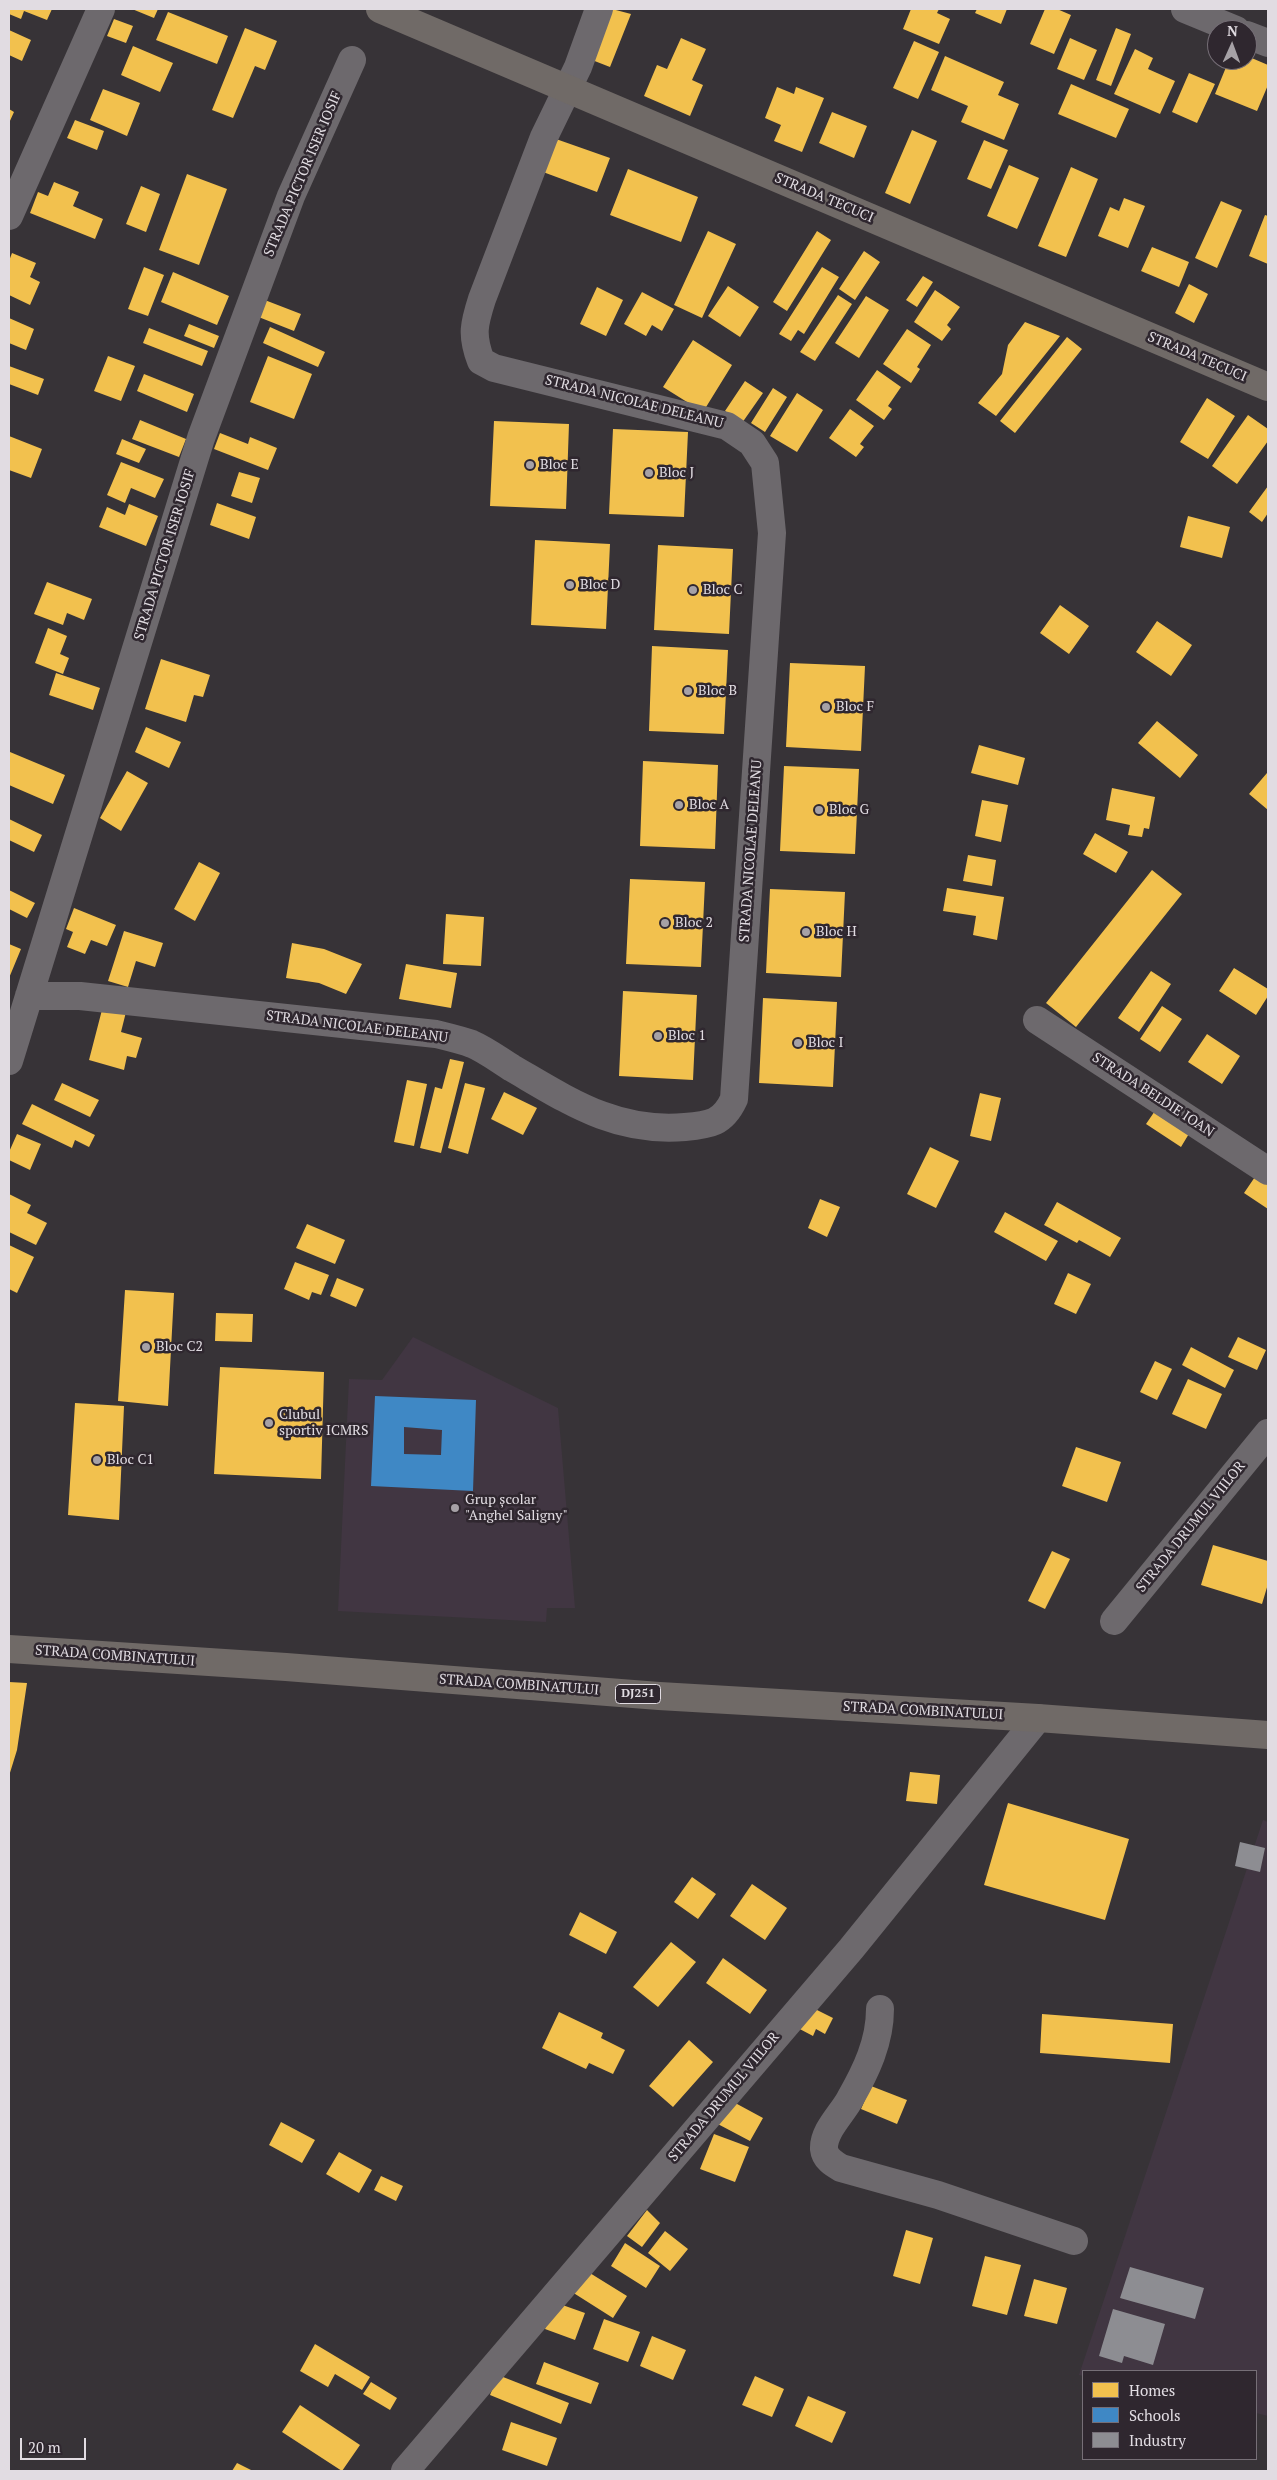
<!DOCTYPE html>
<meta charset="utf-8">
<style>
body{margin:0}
#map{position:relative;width:1277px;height:2480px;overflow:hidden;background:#373337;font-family:"PT Serif",serif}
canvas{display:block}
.frame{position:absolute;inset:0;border:10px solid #e1dce2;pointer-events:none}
.legend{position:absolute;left:1082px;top:2370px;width:175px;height:90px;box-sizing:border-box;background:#2f272f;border:1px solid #766f77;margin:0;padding:6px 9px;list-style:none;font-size:15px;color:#e1dce2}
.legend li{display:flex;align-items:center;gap:10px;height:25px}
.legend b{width:25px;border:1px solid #766f77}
.north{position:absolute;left:1207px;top:20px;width:50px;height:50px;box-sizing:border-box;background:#2f272f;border:1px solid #766f77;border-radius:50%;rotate:2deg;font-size:14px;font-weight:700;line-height:20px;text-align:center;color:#e1dce2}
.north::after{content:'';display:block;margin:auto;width:18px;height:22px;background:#a6a1a6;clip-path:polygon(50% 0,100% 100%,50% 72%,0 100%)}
.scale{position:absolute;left:20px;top:2438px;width:66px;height:22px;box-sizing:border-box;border:2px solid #e1dce2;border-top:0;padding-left:6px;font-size:15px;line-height:18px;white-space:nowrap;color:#e1dce2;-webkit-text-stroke:4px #2f272f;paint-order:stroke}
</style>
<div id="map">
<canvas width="1277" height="2480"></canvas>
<div class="frame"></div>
<ul class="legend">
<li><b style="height:14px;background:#f2c14e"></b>Homes</li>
<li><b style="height:14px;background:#3f88c5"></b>Schools</li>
<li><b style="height:14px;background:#8d8d92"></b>Industry</li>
</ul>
<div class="north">N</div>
<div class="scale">20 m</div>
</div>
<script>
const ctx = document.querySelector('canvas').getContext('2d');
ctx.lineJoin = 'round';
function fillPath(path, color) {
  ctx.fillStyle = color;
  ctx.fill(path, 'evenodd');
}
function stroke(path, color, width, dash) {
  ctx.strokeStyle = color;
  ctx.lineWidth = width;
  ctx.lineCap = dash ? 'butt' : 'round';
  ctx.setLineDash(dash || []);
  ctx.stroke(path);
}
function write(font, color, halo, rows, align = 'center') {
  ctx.font = font + ' "PT Serif",serif';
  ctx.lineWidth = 5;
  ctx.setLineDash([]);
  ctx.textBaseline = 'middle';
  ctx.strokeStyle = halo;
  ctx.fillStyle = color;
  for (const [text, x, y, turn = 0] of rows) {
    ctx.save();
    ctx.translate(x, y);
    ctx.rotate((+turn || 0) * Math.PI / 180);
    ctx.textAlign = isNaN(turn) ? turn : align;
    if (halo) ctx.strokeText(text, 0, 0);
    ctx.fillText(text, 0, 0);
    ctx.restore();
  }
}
fillPath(new Path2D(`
 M 413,1337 L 558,1408 L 575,1608 L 547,1608 L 546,1622 L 338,1611 L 349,1379 L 382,1380 Z
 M 1263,1820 L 1268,1822 L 1268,2416 L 1256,2413 L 1256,2371 L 1083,2371 L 1083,2376 L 1079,2375 Z`), '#413642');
fillPath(new Path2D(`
 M 9,9 L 52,9 L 47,20 L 24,11 L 21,19 L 9,14 Z
 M 132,9 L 158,9 L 154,18 Z
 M 612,9 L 631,14 L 610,67 L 592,60 Z
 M 911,9 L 939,9 L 937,13 L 950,19 L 939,44 L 903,29 Z
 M 977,9 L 1007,9 L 1001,24 L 975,13 Z
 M 1045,9 L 1057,9 L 1071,15 L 1054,54 L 1030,44 Z
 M 168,12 L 228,36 L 217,64 L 156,40 Z
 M 114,19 L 133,26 L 126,43 L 107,36 Z
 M 245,28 L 277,41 L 265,70 L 255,66 L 233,118 L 212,110 Z
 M 1116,28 L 1131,34 L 1111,86 L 1096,80 Z
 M 9,30 L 31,40 L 22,61 L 9,55 Z
 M 681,38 L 706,49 L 692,80 L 703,85 L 690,116 L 644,96 L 657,65 L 667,69 Z
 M 1070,38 L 1097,50 L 1084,80 L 1057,69 Z
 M 914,41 L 939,52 L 918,99 L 893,88 Z
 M 133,46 L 173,63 L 160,92 L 121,75 Z
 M 1135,49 L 1153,58 L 1148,69 L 1175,81 L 1160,114 L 1114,94 Z
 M 945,56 L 1004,82 L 998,95 L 1019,104 L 1004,140 L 961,122 L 968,106 L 931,90 Z
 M 1247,56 L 1268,65 L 1268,85 L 1257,111 L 1215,94 L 1229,60 L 1247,60 Z
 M 1189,73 L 1215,84 L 1197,123 L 1172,112 Z
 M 1071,84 L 1129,109 L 1116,138 L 1058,114 Z
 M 777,87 L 794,94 L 796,87 L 824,98 L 802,152 L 774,141 L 781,125 L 765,118 Z
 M 103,89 L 140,103 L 127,136 L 90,120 Z
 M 9,109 L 14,112 L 9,123 Z
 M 832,112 L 867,126 L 854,158 L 819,143 Z
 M 75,120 L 104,131 L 97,150 L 67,138 Z
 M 912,130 L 937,141 L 910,204 L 885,193 Z
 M 556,139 L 610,158 L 597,192 L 543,172 Z
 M 984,140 L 1008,150 L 991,189 L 967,179 Z
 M 1009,165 L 1039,178 L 1017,229 L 987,216 Z
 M 1071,167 L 1098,179 L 1066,257 L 1038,246 Z
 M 628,169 L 698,197 L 681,242 L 610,215 Z
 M 187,174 L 227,189 L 199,265 L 159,250 Z
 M 54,182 L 79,192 L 73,206 L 103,219 L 95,239 L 30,213 L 38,192 L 48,196 Z
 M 141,186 L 160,194 L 146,232 L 126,224 Z
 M 1124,198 L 1145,206 L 1128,248 L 1098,236 L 1110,207 L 1119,211 Z
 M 1221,201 L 1242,210 L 1217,268 L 1195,258 Z
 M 1265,215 L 1268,216 L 1268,264 L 1249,256 Z
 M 708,231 L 736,244 L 702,318 L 674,305 Z
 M 817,231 L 831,240 L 787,311 L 773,302 Z
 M 1152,247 L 1189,262 L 1179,287 L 1141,271 Z
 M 864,251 L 880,262 L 855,300 L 839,289 Z
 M 12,253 L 36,263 L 30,277 L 40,282 L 30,305 L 9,295 L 9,261 Z
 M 144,267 L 164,275 L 148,316 L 128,309 Z
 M 822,267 L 839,277 L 804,334 L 798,330 L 791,341 L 779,334 Z
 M 173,272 L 229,296 L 217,325 L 161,302 Z
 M 923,276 L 933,282 L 917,307 L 906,300 Z
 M 1189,284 L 1208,294 L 1194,323 L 1175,313 Z
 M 728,286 L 759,307 L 740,337 L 708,316 Z
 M 597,287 L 623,300 L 606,336 L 580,324 Z
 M 935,290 L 960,307 L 947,325 L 951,329 L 942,341 L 914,322 Z
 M 642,292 L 674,309 L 662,331 L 652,325 L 646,336 L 624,324 Z
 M 838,295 L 852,304 L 815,361 L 800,352 Z
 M 866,296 L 889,310 L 859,358 L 835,343 Z
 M 257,297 L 301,314 L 294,331 L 251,314 Z
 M 9,318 L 34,329 L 26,350 L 9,343 Z
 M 1025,322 L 1060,336 L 996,416 L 978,403 L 1002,374 L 1008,345 Z
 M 189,324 L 219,336 L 214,348 L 184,336 Z
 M 270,327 L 325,352 L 318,367 L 263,343 Z
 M 149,328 L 208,351 L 202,366 L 143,343 Z
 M 907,329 L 931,345 L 917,367 L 920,369 L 911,383 L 883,364 Z
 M 1067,337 L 1082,349 L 1015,433 L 1000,421 Z
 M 693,340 L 732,365 L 703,412 L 663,387 Z
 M 108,356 L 135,366 L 121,401 L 94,391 Z
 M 268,356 L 312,374 L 294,419 L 250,402 Z
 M 9,366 L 44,379 L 38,395 L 9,384 Z
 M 877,370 L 901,387 L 888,406 L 892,409 L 884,420 L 856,400 Z
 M 144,374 L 194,394 L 187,412 L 137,391 Z
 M 745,381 L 763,393 L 742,423 L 725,411 Z
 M 773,388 L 787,397 L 765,432 L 751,423 Z
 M 797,393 L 823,410 L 797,452 L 770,436 Z
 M 1207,398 L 1235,416 L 1208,459 L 1180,442 Z
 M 850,409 L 874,426 L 860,444 L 864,447 L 856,457 L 829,438 Z
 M 1248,415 L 1268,429 L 1268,441 L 1237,484 L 1212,466 Z
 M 140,420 L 186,439 L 179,457 L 132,439 Z
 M 494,421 L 569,424 L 566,509 L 490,506 Z
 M 613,429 L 688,432 L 684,517 L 609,514 Z
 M 220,433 L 248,444 L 250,437 L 277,448 L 268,470 L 214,449 Z
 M 9,436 L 42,449 L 31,478 L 9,470 Z
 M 122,439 L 146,449 L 139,463 L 116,454 Z
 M 121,462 L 164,479 L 155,498 L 131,488 L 125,503 L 107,495 Z
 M 239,472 L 260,478 L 252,503 L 231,496 Z
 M 1268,486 L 1268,513 L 1262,522 L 1249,512 Z
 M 217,503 L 256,517 L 249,539 L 210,525 Z
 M 129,504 L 158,516 L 146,546 L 99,527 L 107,507 L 125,515 Z
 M 1188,516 L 1230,527 L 1222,558 L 1180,547 Z
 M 535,540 L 610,544 L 606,629 L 531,625 Z
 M 658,545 L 733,549 L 729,634 L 654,630 Z
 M 47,582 L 92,599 L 84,620 L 67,613 L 63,625 L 34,614 Z
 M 1060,605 L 1089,626 L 1069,654 L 1040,633 Z
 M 1157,621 L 1192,645 L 1171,676 L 1136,652 Z
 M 48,628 L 67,636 L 60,654 L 69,658 L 63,674 L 35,663 Z
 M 652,646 L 728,650 L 724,734 L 649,731 Z
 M 161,659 L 210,675 L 203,697 L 194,695 L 186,722 L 145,709 Z
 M 790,663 L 865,666 L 861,751 L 786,747 Z
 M 56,673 L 100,688 L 93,710 L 49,695 Z
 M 1157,721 L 1198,755 L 1180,778 L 1138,743 Z
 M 146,727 L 181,742 L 169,768 L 135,752 Z
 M 979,745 L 1025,758 L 1018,785 L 971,773 Z
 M 10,752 L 65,775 L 53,804 L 9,785 Z
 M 643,761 L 718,765 L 715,849 L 640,846 Z
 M 784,766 L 859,769 L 855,854 L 780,851 Z
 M 127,771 L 148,783 L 121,831 L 100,818 Z
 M 1267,773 L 1268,774 L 1268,810 L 1249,794 Z
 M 1112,788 L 1155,797 L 1149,829 L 1144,828 L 1142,837 L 1128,835 L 1130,825 L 1106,820 Z
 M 982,800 L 1008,805 L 1001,842 L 975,836 Z
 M 9,819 L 42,835 L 34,852 L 9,840 Z
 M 1095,833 L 1128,852 L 1116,873 L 1083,854 Z
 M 968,855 L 996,860 L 992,886 L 963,881 Z
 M 199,862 L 220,873 L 195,921 L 174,909 Z
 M 1152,870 L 1182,894 L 1076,1027 L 1046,1003 Z
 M 630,879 L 705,882 L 701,967 L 626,964 Z
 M 947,888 L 1004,897 L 997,940 L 973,935 L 976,916 L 943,911 Z
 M 770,889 L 845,892 L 841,977 L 766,973 Z
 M 9,890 L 35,903 L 27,918 L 9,909 Z
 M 74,908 L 116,925 L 107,946 L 91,940 L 85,954 L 67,947 L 73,932 L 66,929 Z
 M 446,914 L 484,917 L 481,966 L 443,964 Z
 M 124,931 L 163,943 L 155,967 L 136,961 L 128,987 L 108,981 Z
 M 292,943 L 324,949 L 362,964 L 346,994 L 319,983 L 286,978 Z
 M 9,944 L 21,949 L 9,978 Z
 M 406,964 L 457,973 L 451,1008 L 399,999 Z
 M 1234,968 L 1268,989 L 1268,996 L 1256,1015 L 1219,991 Z
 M 1151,971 L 1171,984 L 1139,1032 L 1118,1018 Z
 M 623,991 L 697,995 L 693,1080 L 619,1076 Z
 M 763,998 L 837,1002 L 833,1087 L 759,1083 Z
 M 103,1006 L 126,1012 L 121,1032 L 142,1038 L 136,1058 L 127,1056 L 124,1070 L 89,1060 Z
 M 1162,1006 L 1182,1019 L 1160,1052 L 1140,1039 Z
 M 1207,1034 L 1240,1056 L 1222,1084 L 1188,1062 Z
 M 450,1059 L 464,1062 L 441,1153 L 420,1148 L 435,1087 L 442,1089 Z
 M 407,1080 L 427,1084 L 414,1146 L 394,1142 Z
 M 62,1083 L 99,1100 L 90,1117 L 54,1100 Z
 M 465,1083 L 485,1088 L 468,1154 L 448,1148 Z
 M 504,1092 L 537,1108 L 523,1135 L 491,1119 Z
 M 980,1093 L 1001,1098 L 991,1141 L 970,1136 Z
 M 32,1104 L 95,1135 L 89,1147 L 75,1140 L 72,1148 L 22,1124 Z
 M 1159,1105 L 1193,1127 L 1181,1147 L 1146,1124 Z
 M 17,1134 L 41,1144 L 30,1170 L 9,1160 L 9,1152 Z
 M 930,1147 L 959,1161 L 936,1208 L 907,1194 Z
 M 1259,1171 L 1268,1177 L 1268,1209 L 1244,1193 Z
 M 9,1194 L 31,1205 L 27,1213 L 47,1223 L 36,1245 L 9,1232 Z
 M 820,1199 L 840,1207 L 827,1237 L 808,1228 Z
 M 1057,1202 L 1121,1238 L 1110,1257 L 1079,1240 L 1077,1243 L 1044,1225 Z
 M 1005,1212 L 1058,1241 L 1046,1261 L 994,1232 Z
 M 307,1224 L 345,1240 L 335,1264 L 296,1248 Z
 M 9,1245 L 34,1257 L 17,1293 L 9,1289 Z
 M 295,1262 L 329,1275 L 321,1295 L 312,1292 L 309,1300 L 284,1289 Z
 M 1068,1273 L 1091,1284 L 1076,1314 L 1054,1304 Z
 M 337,1278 L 364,1289 L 356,1307 L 330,1296 Z
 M 125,1290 L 174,1293 L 168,1406 L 118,1401 Z
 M 216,1313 L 253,1314 L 252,1342 L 215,1341 Z
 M 1238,1337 L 1266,1350 L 1257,1370 L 1228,1357 Z
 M 1191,1347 L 1234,1370 L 1225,1388 L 1182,1365 Z
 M 1155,1361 L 1172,1369 L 1157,1400 L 1140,1392 Z
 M 220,1367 L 324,1372 L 321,1479 L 214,1474 Z
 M 1188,1379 L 1222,1394 L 1206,1429 L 1172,1414 Z
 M 75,1403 L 124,1406 L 119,1520 L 68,1515 Z
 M 1076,1447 L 1121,1462 L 1107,1502 L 1062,1486 Z
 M 1213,1545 L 1268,1561 L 1268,1584 L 1262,1604 L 1201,1585 Z
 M 1052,1551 L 1070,1559 L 1045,1609 L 1028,1601 Z
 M 9,1682 L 27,1683 L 17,1750 L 9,1776 Z
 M 910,1772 L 940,1775 L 937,1804 L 906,1801 Z
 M 1008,1803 L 1129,1839 L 1105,1920 L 984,1885 Z
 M 692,1877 L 716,1894 L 698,1919 L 674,1902 Z
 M 752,1884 L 787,1908 L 765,1940 L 730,1916 Z
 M 580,1912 L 617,1932 L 606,1954 L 569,1935 Z
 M 671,1942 L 696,1962 L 658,2007 L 633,1987 Z
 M 723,1958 L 767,1990 L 750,2014 L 706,1983 Z
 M 805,2004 L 833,2018 L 825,2034 L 816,2029 L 813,2036 L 794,2026 Z
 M 559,2012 L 603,2033 L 601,2038 L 625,2050 L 613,2074 L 589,2063 L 586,2069 L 542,2048 Z
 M 1042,2014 L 1173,2024 L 1170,2063 L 1040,2053 Z
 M 689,2040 L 713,2062 L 673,2107 L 649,2086 Z
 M 871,2086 L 907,2100 L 897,2124 L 861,2109 Z
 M 726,2098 L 763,2118 L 750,2141 L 714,2122 Z
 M 281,2122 L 315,2140 L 302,2163 L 269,2145 Z
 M 714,2134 L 749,2147 L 735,2182 L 700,2169 Z
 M 339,2152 L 372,2170 L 359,2193 L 326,2174 Z
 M 381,2176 L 403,2186 L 396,2201 L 374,2190 Z
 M 647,2210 L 660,2223 L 642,2247 L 627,2236 Z
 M 906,2230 L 933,2238 L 920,2284 L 893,2276 Z
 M 665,2231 L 688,2249 L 670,2271 L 648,2253 Z
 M 625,2243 L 660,2266 L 646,2288 L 611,2266 Z
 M 985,2256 L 1021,2265 L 1007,2315 L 972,2306 Z
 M 585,2270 L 627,2296 L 613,2318 L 572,2292 Z
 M 1034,2279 L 1067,2288 L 1057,2324 L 1024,2316 Z
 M 554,2302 L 585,2313 L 575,2340 L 545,2329 Z
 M 604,2319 L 640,2332 L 628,2362 L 593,2349 Z
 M 652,2336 L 686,2350 L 673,2380 L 640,2366 Z
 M 315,2344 L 370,2377 L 362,2390 L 335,2374 L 328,2387 L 300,2371 Z
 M 544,2362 L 599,2383 L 591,2404 L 536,2384 Z
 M 498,2375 L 569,2403 L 561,2424 L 490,2395 Z
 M 755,2376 L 784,2389 L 772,2417 L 742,2405 Z
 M 371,2382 L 397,2398 L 390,2410 L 363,2394 Z
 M 808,2396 L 846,2412 L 832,2443 L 795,2426 Z
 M 300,2405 L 360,2445 L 342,2471 L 282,2432 Z
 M 511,2422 L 557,2438 L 547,2466 L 502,2450 Z
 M 237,2463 L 253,2471 L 232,2471 Z`), '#f2c14e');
fillPath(new Path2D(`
 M 375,1396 L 476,1400 L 473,1491 L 371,1486 ZM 404,1427 L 442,1430 L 441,1455 L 404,1454 Z`), '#3f88c5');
fillPath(new Path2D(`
 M 1240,1842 L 1265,1848 L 1260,1872 L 1235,1866 Z
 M 1130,2267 L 1204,2288 L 1195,2319 L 1120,2298 Z
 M 1113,2309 L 1165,2324 L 1153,2365 L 1124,2356 L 1122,2363 L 1099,2356 Z`), '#8d8d92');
stroke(new Path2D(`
 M 1185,9 L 1236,30
 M 1247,35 L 1268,43
 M 9,216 L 101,9
 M 29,996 L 80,996 L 436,1034 C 448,1037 461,1040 472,1044 C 486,1050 499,1060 512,1068 C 569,1101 615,1133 685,1127 C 710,1125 723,1123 734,1099 L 772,533 L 765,463 L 752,443 L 727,426 L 494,368 L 481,361 C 471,335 474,324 482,299 L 544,137 L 578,67 L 599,9
 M 1037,1020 L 1268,1171
 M 9,1061 L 201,438 L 291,196 L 352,60
 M 1114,1621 L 1268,1433
 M 880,2009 C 880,2042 866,2071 850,2099 C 842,2114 823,2131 824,2149 C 825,2159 834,2164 841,2168 L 938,2195 L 1074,2241
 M 405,2471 L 851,1949 L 1038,1718`), '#6d696d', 28);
stroke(new Path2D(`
 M 380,9 L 1268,387
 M 9,1649 L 286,1667 L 659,1696 L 1038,1718 L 1268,1735`), '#706a67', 28);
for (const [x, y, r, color] of [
 [530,465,5,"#a6a1a6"],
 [649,473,5,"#a6a1a6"],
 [570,585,5,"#a6a1a6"],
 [693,590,5,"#a6a1a6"],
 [688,691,5,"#a6a1a6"],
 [826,707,5,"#a6a1a6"],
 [679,805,5,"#a6a1a6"],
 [819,810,5,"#a6a1a6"],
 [665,923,5,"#a6a1a6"],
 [806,932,5,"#a6a1a6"],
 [658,1036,5,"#a6a1a6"],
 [798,1043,5,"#a6a1a6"],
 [146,1347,5,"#a6a1a6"],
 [269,1423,5,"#a6a1a6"],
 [97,1460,5,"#a6a1a6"],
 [455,1508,5,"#a6a1a6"]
]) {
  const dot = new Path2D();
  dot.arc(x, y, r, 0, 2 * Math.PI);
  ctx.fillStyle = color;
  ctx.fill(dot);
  stroke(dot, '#2f272f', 2);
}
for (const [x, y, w] of [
 [638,1694,45]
]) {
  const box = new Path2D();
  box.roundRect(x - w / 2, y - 9.5, w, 19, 4);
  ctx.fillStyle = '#2f272f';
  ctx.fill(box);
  stroke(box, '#e1dce2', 1);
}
write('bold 12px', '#e1dce2', null, [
 ["DJ251",638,1694]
]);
write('14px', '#e1dce2', '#2f272f', [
 ["STRADA PICTOR ISER IOSIF",303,174,-67],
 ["STRADA TECUCI",824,198,23],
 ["STRADA TECUCI",1197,357,23],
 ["STRADA NICOLAE DELEANU",634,402,14],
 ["STRADA PICTOR ISER IOSIF",165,555,-73],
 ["STRADA NICOLAE DELEANU",751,851,-86],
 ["STRADA NICOLAE DELEANU",357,1027,7],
 ["STRADA BELDIE IOAN",1153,1095,33],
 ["STRADA DRUMUL VIILOR",1191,1527,-51],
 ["STRADA COMBINATULUI",115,1656,4],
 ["STRADA COMBINATULUI",519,1685,4],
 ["STRADA COMBINATULUI",923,1711,3],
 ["STRADA DRUMUL VIILOR",724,2097,-50]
]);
write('14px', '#e1dce2', '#2f272f', [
 ["Bloc E",540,465],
 ["Bloc J",659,473],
 ["Bloc D",580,585],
 ["Bloc C",703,590],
 ["Bloc B",698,691],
 ["Bloc F",836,707],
 ["Bloc A",689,805],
 ["Bloc G",829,810],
 ["Bloc 2",675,923],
 ["Bloc H",816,932],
 ["Bloc 1",668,1036],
 ["Bloc I",808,1043],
 ["Bloc C2",156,1347],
 ["Clubul",279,1415],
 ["sportiv ICMRS",279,1431],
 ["Bloc C1",107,1460],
 ["Grup școlar",465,1500],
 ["\"Anghel Saligny\"",465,1516]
], 'left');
</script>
